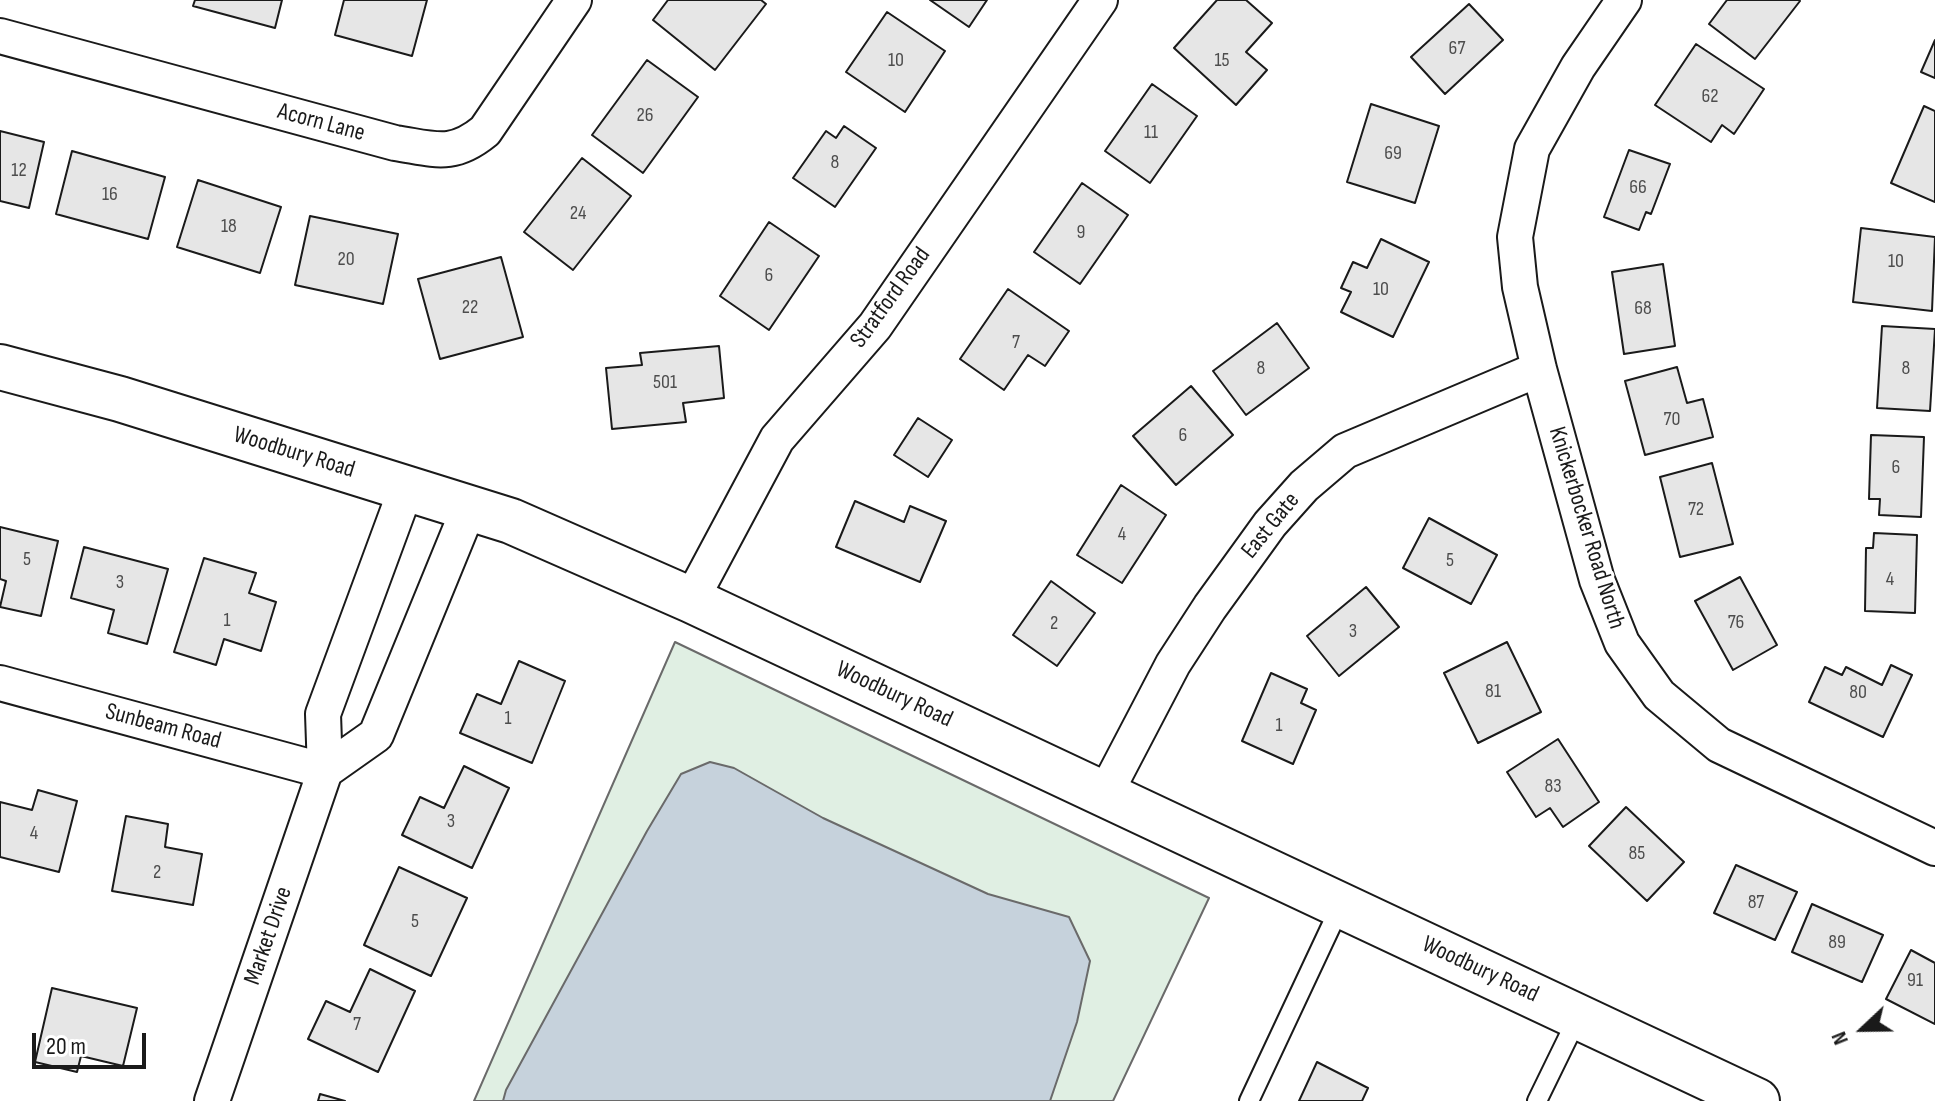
<!DOCTYPE html>
<style>
body{margin:0}
#map{position:relative;width:1935px;height:1101px;overflow:hidden;background:#fff;font-family:"Sofia Sans Condensed",sans-serif}
canvas{display:block}
.north{position:absolute;left:1823px;top:989px;width:80px;height:80px;-webkit-text-stroke:6px #fff;paint-order:stroke;rotate:248deg;font-size:22px;font-weight:700;line-height:32px;text-align:center;color:#1a1a1a}
.north::after{content:'';display:block;margin:auto;width:28px;height:36px;background:#1a1a1a;clip-path:polygon(50% 0,100% 100%,50% 72%,0 100%)}
.scale{position:absolute;left:32px;top:1033px;width:114px;height:36px;box-sizing:border-box;border:4px solid #1a1a1a;border-top:0;padding-left:10px;font-size:24px;line-height:28px;white-space:nowrap;color:#1a1a1a;-webkit-text-stroke:6px #fff;paint-order:stroke}
</style>
<div id="map">
<canvas width="1935" height="1101"></canvas>
<div class="north">N</div>
<div class="scale">20 m</div>
</div>
<script>
const ctx = document.querySelector('canvas').getContext('2d');
ctx.lineJoin = 'round';
function fillPath(path, color) {
  ctx.fillStyle = color;
  ctx.fill(path, 'evenodd');
}
function stroke(path, color, width, dash) {
  ctx.strokeStyle = color;
  ctx.lineWidth = width;
  ctx.lineCap = dash ? 'butt' : 'round';
  ctx.setLineDash(dash || []);
  ctx.stroke(path);
}
function write(font, color, halo, rows, align = 'center') {
  ctx.font = font + ' "Sofia Sans Condensed",sans-serif';
  ctx.lineWidth = 6;
  ctx.setLineDash([]);
  ctx.textBaseline = 'middle';
  ctx.strokeStyle = halo;
  ctx.fillStyle = color;
  for (const [text, x, y, turn = 0] of rows) {
    ctx.save();
    ctx.translate(x, y);
    ctx.rotate((+turn || 0) * Math.PI / 180);
    ctx.textAlign = isNaN(turn) ? turn : align;
    if (halo) ctx.strokeText(text, 0, 0);
    ctx.fillText(text, 0, 0);
    ctx.restore();
  }
}
const green = new Path2D(`
 M 675,642 L 1209,898 L 1113,1101 L 474,1101 Z`);
fillPath(green, '#e0efe3');
stroke(green, '#6a6a6a', 2);
const water = new Path2D(`
 M 710,762 L 734,768 L 823,818 L 988,894 L 1069,917 L 1090,961 L 1077,1022 L 1050,1101 L 503,1101 L 506,1090 L 647,831 L 681,774 Z`);
fillPath(water, '#c6d2dc');
stroke(water, '#6a6a6a', 2);
const building = new Path2D(`
 M 195,0 L 282,0 L 275,28 L 193,6 Z
 M 344,0 L 427,0 L 412,56 L 335,35 Z
 M 668,0 L 761,0 L 766,4 L 715,70 L 653,20 Z
 M 930,0 L 987,0 L 969,27 Z
 M 1217,0 L 1246,0 L 1272,23 L 1246,52 L 1267,70 L 1236,105 L 1174,48 Z
 M 1727,0 L 1799,0 L 1800,1 L 1755,59 L 1709,24 Z
 M 1469,4 L 1503,40 L 1445,94 L 1411,57 Z
 M 887,12 L 945,51 L 905,112 L 846,72 Z
 M 1935,40 L 1935,78 L 1921,72 Z
 M 1696,44 L 1764,89 L 1734,134 L 1722,125 L 1711,142 L 1655,105 Z
 M 647,60 L 698,97 L 643,173 L 592,135 Z
 M 1152,84 L 1197,116 L 1150,183 L 1105,151 Z
 M 1371,104 L 1439,126 L 1415,203 L 1347,182 Z
 M 1924,106 L 1935,111 L 1935,202 L 1891,183 Z
 M 844,126 L 876,148 L 835,207 L 793,178 L 826,131 L 836,138 Z
 M 0,131 L 44,142 L 29,208 L 0,201 Z
 M 1629,150 L 1670,164 L 1651,214 L 1646,212 L 1639,230 L 1604,217 Z
 M 72,151 L 165,177 L 148,239 L 56,214 Z
 M 582,158 L 631,196 L 573,270 L 524,232 Z
 M 198,180 L 281,207 L 260,273 L 177,247 Z
 M 1082,183 L 1128,215 L 1080,284 L 1034,252 Z
 M 310,216 L 398,234 L 383,304 L 295,285 Z
 M 769,222 L 819,256 L 769,330 L 720,296 Z
 M 1861,228 L 1935,237 L 1932,311 L 1853,302 Z
 M 1381,239 L 1429,262 L 1393,337 L 1341,312 L 1351,292 L 1341,288 L 1353,262 L 1367,268 Z
 M 501,257 L 523,337 L 440,359 L 418,279 Z
 M 1663,264 L 1675,346 L 1624,354 L 1612,272 Z
 M 1008,289 L 1069,331 L 1045,366 L 1028,355 L 1004,390 L 960,359 Z
 M 1277,323 L 1309,368 L 1246,415 L 1213,371 Z
 M 1882,326 L 1935,329 L 1930,411 L 1877,408 Z
 M 719,346 L 724,398 L 683,403 L 686,422 L 612,429 L 606,368 L 642,365 L 640,353 Z
 M 1677,367 L 1687,403 L 1703,399 L 1713,437 L 1645,455 L 1625,381 Z
 M 1191,386 L 1233,435 L 1176,485 L 1133,436 Z
 M 918,418 L 952,440 L 928,477 L 894,455 Z
 M 1871,435 L 1924,437 L 1921,517 L 1879,515 L 1880,499 L 1869,499 Z
 M 1712,463 L 1733,544 L 1680,557 L 1660,477 Z
 M 1121,485 L 1166,515 L 1122,583 L 1077,555 Z
 M 855,501 L 904,522 L 910,506 L 946,521 L 920,582 L 836,547 Z
 M 1429,518 L 1497,555 L 1471,604 L 1403,568 Z
 M 0,527 L 58,541 L 41,616 L 0,607 L 6,581 L 0,579 Z
 M 1874,533 L 1917,535 L 1915,613 L 1865,611 L 1866,548 L 1873,548 Z
 M 84,547 L 168,569 L 147,644 L 108,633 L 114,610 L 71,598 Z
 M 204,558 L 256,573 L 249,593 L 276,602 L 261,651 L 224,639 L 216,665 L 174,652 Z
 M 1740,577 L 1777,645 L 1733,670 L 1695,601 Z
 M 1051,581 L 1095,613 L 1057,666 L 1013,635 Z
 M 1366,587 L 1399,627 L 1339,676 L 1307,636 Z
 M 1507,642 L 1541,712 L 1478,743 L 1444,673 Z
 M 519,661 L 565,681 L 532,763 L 460,733 L 477,694 L 501,704 Z
 M 1891,665 L 1912,675 L 1883,737 L 1809,702 L 1825,667 L 1842,675 L 1846,667 L 1882,685 Z
 M 1271,673 L 1307,689 L 1301,703 L 1316,710 L 1293,764 L 1242,741 Z
 M 1558,739 L 1599,802 L 1563,827 L 1550,808 L 1536,817 L 1507,772 Z
 M 464,766 L 509,788 L 472,868 L 402,835 L 420,797 L 444,808 Z
 M 38,790 L 77,801 L 59,872 L 0,857 L 0,802 L 32,810 Z
 M 1626,807 L 1684,862 L 1647,901 L 1589,846 Z
 M 126,816 L 168,824 L 165,847 L 202,854 L 193,905 L 112,891 Z
 M 1736,865 L 1797,892 L 1775,940 L 1714,913 Z
 M 399,867 L 467,898 L 431,976 L 364,945 Z
 M 1812,904 L 1883,935 L 1862,982 L 1792,952 Z
 M 1911,950 L 1935,963 L 1935,1024 L 1886,999 Z
 M 370,969 L 415,991 L 378,1072 L 308,1039 L 326,1001 L 350,1012 Z
 M 52,988 L 137,1008 L 123,1066 L 81,1056 L 77,1072 L 35,1062 Z
 M 1317,1062 L 1368,1088 L 1362,1101 L 1299,1101 Z
 M 320,1094 L 345,1101 L 318,1101 Z`);
fillPath(building, '#e6e6e6');
stroke(building, '#1a1a1a', 2);
const lane = new Path2D(`
 M 1249,1101 L 1341,905
 M 1537,1101 L 1578,1017`);
const street = new Path2D(`
 M 1624,0 L 1578,67 L 1532,149 L 1515,237 L 1520,287 L 1539,369 L 1597,580 L 1622,643 L 1659,695 L 1719,745 L 1935,848
 M 0,36 L 395,143 C 435,149 452,158 485,131 L 574,0
 M 691,600 L 777,439 L 875,326 L 1100,0
 M 0,683 L 325,771 L 376,735 L 469,508
 M 1105,794 L 1173,664 L 1210,607 L 1270,524 L 1304,486 L 1345,451 L 1539,369
 M 212,1101 L 325,771 L 323,714 L 406,489`);
const secondary = new Path2D(`
 M 0,367 L 120,399 L 511,521 L 691,600 L 1757,1101`);
stroke(lane, '#1a1a1a', 22);
stroke(street, '#1a1a1a', 38);
stroke(secondary, '#1a1a1a', 48);
stroke(lane, '#fff', 18);
stroke(street, '#fff', 34);
stroke(secondary, '#fff', 44);
write('20px', '#4d4d4d', null, [
 ["67",1457,49],
 ["10",896,61],
 ["15",1222,61],
 ["62",1710,97],
 ["26",645,116],
 ["11",1151,133],
 ["69",1393,154],
 ["8",835,163],
 ["12",19,171],
 ["66",1638,188],
 ["16",110,195],
 ["24",578,214],
 ["18",229,227],
 ["9",1081,233],
 ["20",346,260],
 ["10",1896,262],
 ["6",769,276],
 ["10",1381,290],
 ["22",470,308],
 ["68",1643,309],
 ["7",1016,343],
 ["8",1261,369],
 ["8",1906,369],
 ["501",665,383],
 ["70",1672,420],
 ["6",1183,436],
 ["6",1896,468],
 ["72",1696,510],
 ["4",1122,535],
 ["5",27,560],
 ["5",1450,561],
 ["4",1890,580],
 ["3",120,583],
 ["1",227,621],
 ["76",1736,623],
 ["2",1054,624],
 ["3",1353,632],
 ["81",1493,692],
 ["80",1858,693],
 ["1",508,719],
 ["1",1279,726],
 ["83",1553,787],
 ["3",451,822],
 ["4",34,834],
 ["85",1637,854],
 ["2",157,873],
 ["87",1756,903],
 ["5",415,922],
 ["89",1837,943],
 ["91",1915,981],
 ["7",357,1025]
]);
write('24px', '#1a1a1a', '#fff', [
 ["Acorn Lane",321,123,15],
 ["Stratford Road",891,298,-54],
 ["Woodbury Road",294,453,17],
 ["East Gate",1271,526,-51],
 ["Knickerbocker Road North",1586,528,73],
 ["Woodbury Road",894,695,25],
 ["Sunbeam Road",163,727,15],
 ["Market Drive",269,936,-71],
 ["Woodbury Road",1480,970,25]
]);
</script>
